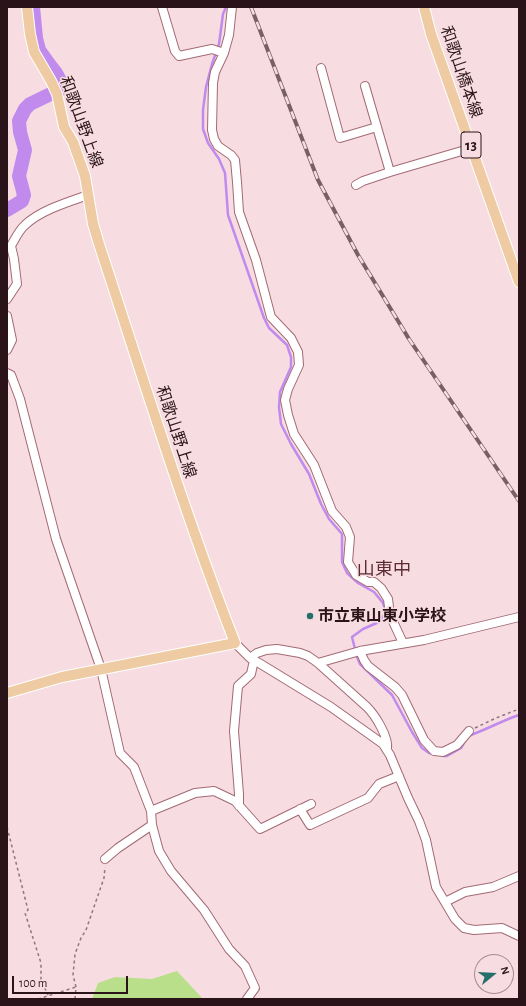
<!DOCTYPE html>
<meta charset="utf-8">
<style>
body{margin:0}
#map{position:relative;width:526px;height:1006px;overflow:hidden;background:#f7dde1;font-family:"Alegreya Sans",sans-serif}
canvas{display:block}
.frame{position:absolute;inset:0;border:8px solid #2b1419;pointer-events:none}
.north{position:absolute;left:474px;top:954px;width:40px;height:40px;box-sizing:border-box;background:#f7dde1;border:1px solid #a58d91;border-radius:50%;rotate:72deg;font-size:11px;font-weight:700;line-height:16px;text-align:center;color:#2b1419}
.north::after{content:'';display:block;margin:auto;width:14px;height:18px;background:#27706a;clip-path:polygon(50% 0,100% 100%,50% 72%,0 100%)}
.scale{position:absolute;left:12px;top:976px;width:116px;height:18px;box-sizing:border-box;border:2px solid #2b1419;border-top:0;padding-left:5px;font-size:12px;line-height:14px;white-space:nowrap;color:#2b1419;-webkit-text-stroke:3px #f7dde1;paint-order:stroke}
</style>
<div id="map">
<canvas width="526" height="1006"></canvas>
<div class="frame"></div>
<div class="north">N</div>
<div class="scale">100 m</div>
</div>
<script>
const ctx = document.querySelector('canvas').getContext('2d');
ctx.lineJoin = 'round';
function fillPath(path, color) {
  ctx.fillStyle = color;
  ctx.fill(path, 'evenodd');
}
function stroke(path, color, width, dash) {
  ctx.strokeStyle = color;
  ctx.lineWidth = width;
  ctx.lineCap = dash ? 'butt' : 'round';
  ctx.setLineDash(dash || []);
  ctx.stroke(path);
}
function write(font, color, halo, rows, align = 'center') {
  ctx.font = font + ' "Alegreya Sans","Noto Sans JP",sans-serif';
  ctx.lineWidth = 3;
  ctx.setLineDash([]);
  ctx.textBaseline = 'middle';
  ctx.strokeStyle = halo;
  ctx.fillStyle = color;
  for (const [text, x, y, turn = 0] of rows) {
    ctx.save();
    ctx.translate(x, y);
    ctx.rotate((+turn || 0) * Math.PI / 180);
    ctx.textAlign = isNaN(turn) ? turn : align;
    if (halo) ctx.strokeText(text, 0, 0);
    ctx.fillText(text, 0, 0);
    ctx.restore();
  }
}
fillPath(new Path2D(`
 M 177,971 L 203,999 L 92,999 L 98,983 L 115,977 L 152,979 Z`), '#badf8a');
stroke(new Path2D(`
 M 226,7 L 223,14 L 219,44 L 212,64 L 206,87 L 203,110 L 203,129 L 208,143 L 219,159 L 225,173 L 228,215 L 264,318 L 269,328 L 287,345 L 291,357 L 291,367 L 280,392 L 279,407 L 281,424 L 291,444 L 309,474 L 321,504 L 329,519 L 342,534 L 342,562 L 347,573 L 358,583 L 374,592 L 383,603 L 385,610 L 384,615 L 379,622 L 363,629 L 352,637 L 357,657 L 360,664 L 392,695 L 412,732 L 422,748 L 429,753 L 434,754
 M 443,756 L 447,756 L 461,748 L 468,736 C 486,730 501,721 519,715`), '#c08bed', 2.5);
stroke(new Path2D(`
 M 7,210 L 22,201 L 24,195 L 19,176 L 25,150 L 20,132 L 19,121 L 25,109 L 30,104 L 61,89 L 62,84 L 56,73 L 49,64 L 39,50 L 36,38 L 33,7`), '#c08bed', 14);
const minor = new Path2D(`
 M 162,7 L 175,51 L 179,56 L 212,49 L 224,53
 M 232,7 L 229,35 L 224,53 L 215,72 L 213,83 L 212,130 L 214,139 L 218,146 L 231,155 L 235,160 L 237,182 L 239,212 L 256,260 L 271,317 L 291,338 L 298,352 L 299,365 L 288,389 L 285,400 L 288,415 L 294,434 L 314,465 L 332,511 L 346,527 L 350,537 L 348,562 L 356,575 L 368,582 L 374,582 L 381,588 L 388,599 L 390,615 L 403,643
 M 321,68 L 340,138 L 377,127
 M 365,86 L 390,172
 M 356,185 L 363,181 L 390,172 L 472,148
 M 7,299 L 17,284 L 14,259 L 11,246 C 15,239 19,230 25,225 C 41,210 68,202 88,195
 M 7,316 L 12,340 L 7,350
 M 7,373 L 11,375 L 20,399 L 56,539 L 101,669 L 120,753 L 134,767 L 151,811 L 152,825 L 159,851 L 171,871 L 204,910 L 229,949 L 245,966 L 255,988 L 247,999
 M 235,643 L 250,658 L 259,663 L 331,707 L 383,744 L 390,755 L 408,798 L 419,821 L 426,840 L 436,887 L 455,919 L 464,928 L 474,930 L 502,928 L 519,936
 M 360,651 L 364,660 L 368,666 L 395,687 L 402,695 L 424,740 L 434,751 L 443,752 L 457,745 L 469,731
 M 250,658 L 257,653 L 266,650 L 277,649 L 300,653 L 308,656 L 318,663 L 367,707 C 375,715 389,737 387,749
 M 318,663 L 360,651 L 424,640 L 519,617
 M 239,806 L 239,794 L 234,731 L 238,686 L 251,674 L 254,660
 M 300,809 L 310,825 L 368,798 L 379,784 L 399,776
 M 151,811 L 195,793 L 214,791 L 235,801 L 260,829 L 311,804
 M 105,859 L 118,848 L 152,825
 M 445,902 L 465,892 L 493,887 L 519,876`);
const major = new Path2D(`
 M 424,7 L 431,34 L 519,282
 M 7,693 L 62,677 L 235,643 C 184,512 143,378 99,244 L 93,224 L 85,176 L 73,142 L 64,127 L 57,94 L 51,81 L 34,52 L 30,34 L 27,7`);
stroke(minor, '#a36a74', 10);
stroke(major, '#fff', 12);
stroke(new Path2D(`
 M 475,728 L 496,718 L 519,709
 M 7,827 L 28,910 L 25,913 L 41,963 L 41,980 L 48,995
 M 38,999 L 76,987
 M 75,999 L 76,987 L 73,975 L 75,954 L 81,938 L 86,930 L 104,878 L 105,867`), '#8f777b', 1.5, [3, 3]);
stroke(minor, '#fff', 8);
stroke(major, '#eecba3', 10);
const rail = new Path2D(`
 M 251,7 L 318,180 L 358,255 L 409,339 L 519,501`);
stroke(rail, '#786065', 4);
stroke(rail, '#f7dde1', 2.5, [8]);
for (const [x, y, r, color] of [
 [310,616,4,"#27706a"]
]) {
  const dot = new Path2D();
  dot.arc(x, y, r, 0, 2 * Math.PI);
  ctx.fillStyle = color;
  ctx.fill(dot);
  stroke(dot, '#f7dde1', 1.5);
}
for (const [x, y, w] of [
 [471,145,20]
]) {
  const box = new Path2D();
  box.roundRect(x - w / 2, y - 13, w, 26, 3);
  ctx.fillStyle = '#f7dde1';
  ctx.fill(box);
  stroke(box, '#2b1419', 1);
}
write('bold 15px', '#2b1419', null, [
 ["13",471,145]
]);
write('16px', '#2b1419', '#f7dde1', [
 ["和歌山橋本線",461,72,71],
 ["和歌山野上線",81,122,70],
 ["和歌山野上線",176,432,72]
]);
write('bold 16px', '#2b1419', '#f7dde1', [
 ["市立東山東小学校",318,616]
], 'left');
write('18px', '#5c2a34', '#f7dde1', [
 ["山東中",384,570]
]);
</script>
